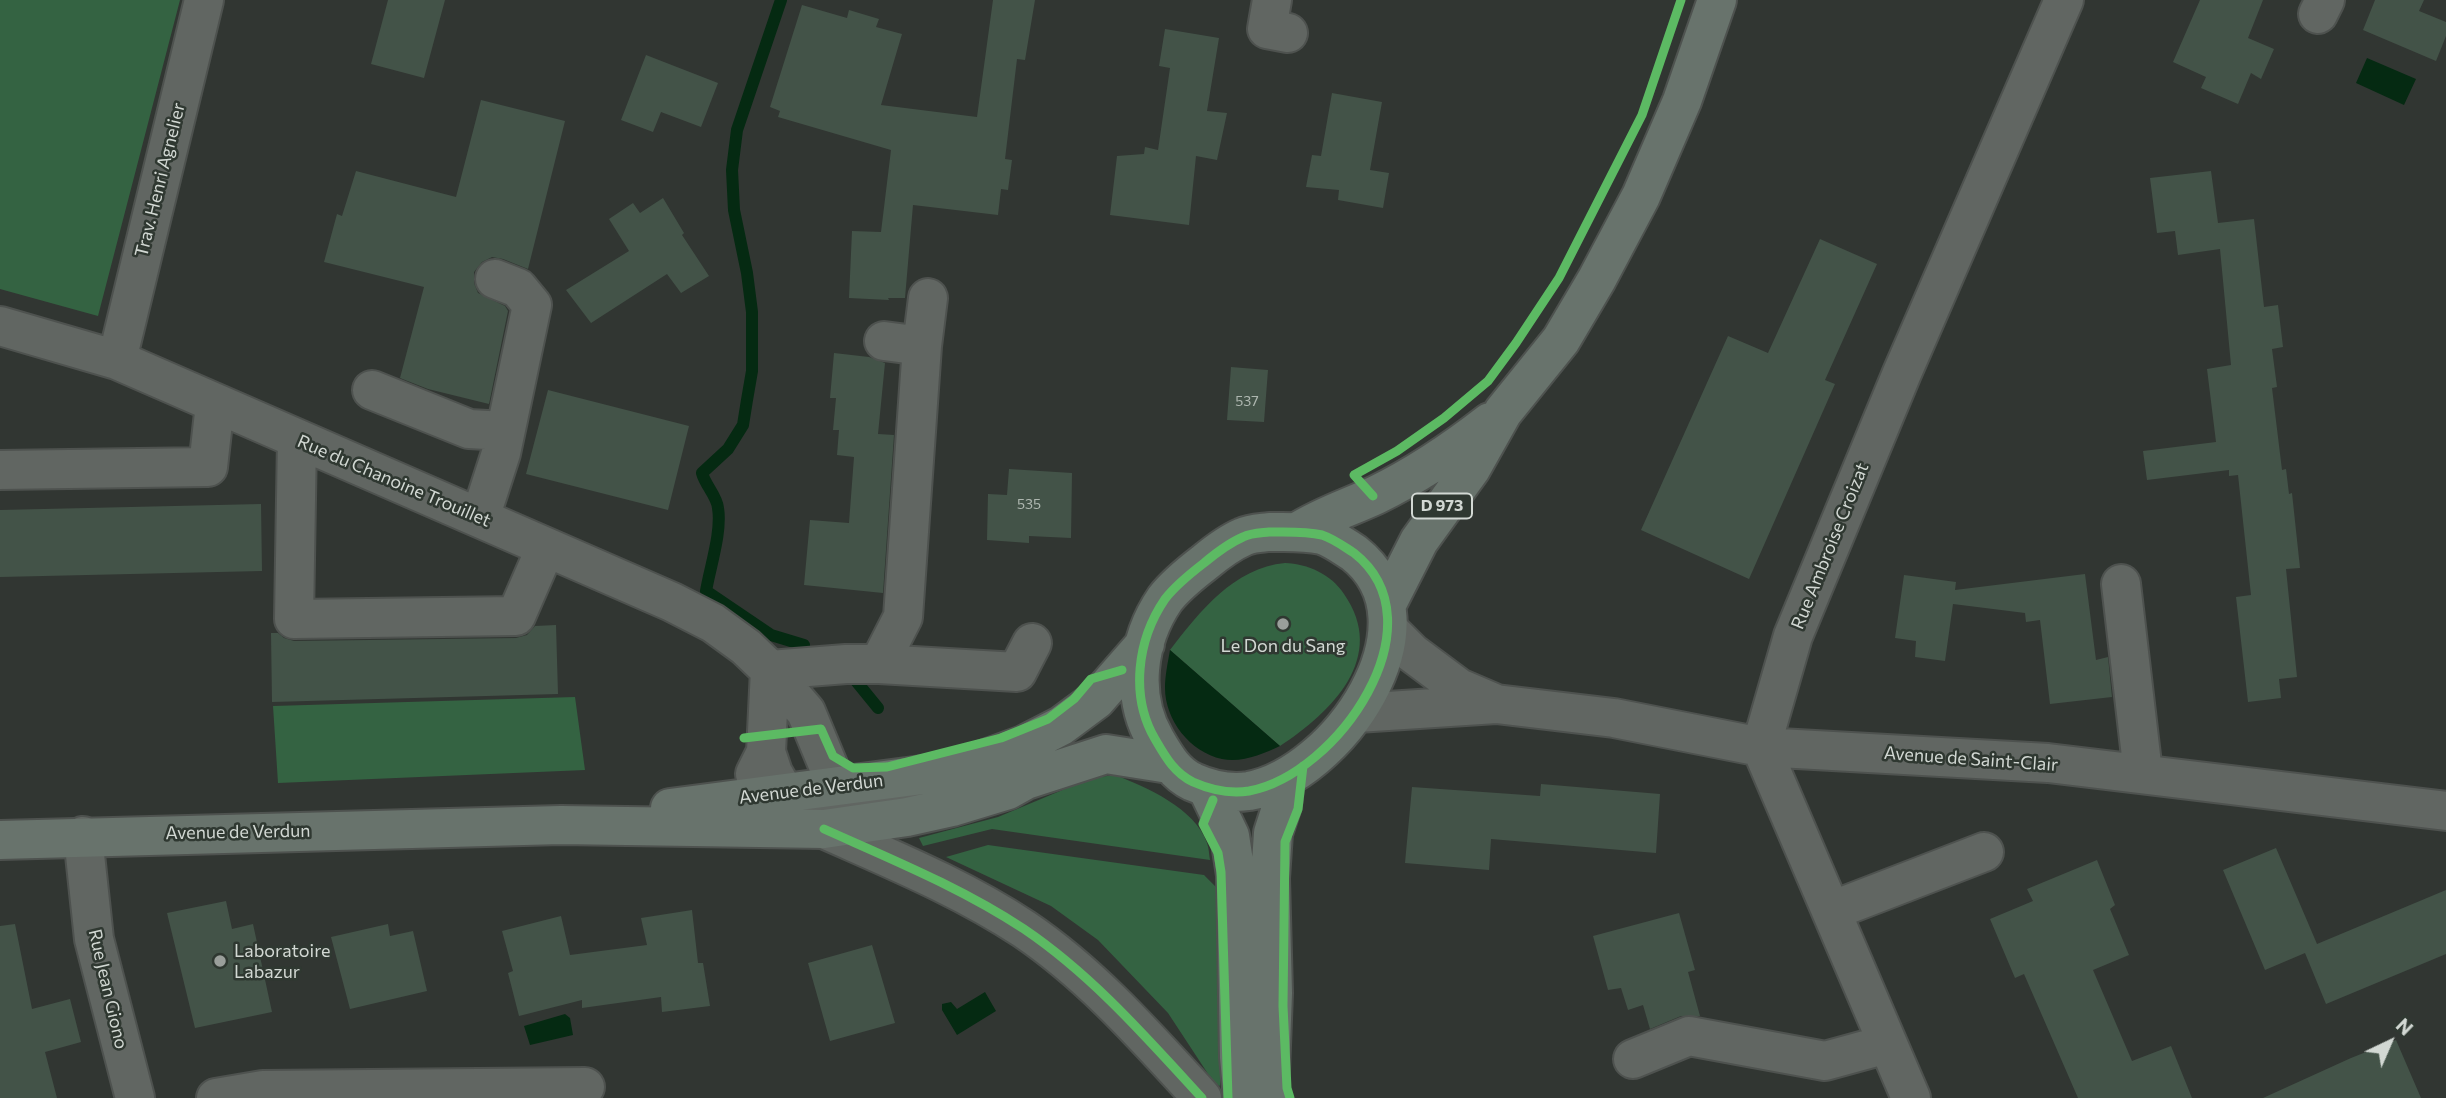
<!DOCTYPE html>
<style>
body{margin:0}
#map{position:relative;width:2446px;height:1098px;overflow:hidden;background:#313632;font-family:Commissioner,sans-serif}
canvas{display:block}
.north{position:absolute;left:2355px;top:1007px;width:70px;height:70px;-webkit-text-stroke:5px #2f3831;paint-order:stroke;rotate:44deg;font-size:19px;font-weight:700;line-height:28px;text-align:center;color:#d2d8d3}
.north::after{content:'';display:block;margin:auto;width:24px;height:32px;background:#d2d8d3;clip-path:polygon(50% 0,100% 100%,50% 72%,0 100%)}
</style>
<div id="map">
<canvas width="2446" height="1098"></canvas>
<div class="north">N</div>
</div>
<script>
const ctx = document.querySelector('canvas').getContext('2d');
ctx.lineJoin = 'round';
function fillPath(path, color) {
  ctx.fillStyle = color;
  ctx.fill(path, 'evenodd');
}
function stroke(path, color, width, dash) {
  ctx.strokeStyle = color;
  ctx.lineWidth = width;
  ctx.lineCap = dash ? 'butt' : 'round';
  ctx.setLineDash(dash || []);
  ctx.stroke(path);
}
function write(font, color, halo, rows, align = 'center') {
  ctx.font = font + ' Commissioner,sans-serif';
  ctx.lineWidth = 5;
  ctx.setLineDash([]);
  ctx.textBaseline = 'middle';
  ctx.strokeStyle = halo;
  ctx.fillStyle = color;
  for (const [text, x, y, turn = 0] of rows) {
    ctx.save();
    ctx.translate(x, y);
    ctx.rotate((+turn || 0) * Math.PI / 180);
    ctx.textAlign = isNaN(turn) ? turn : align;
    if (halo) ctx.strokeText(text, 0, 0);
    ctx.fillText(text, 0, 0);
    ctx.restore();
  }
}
fillPath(new Path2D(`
 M 0,0 L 180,0 L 98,316 L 0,289 Z
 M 1285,563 C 1308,564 1331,574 1344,594 C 1388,657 1332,712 1280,746 L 1170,650 C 1200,611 1234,568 1285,563 Z
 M 575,697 L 585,770 L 278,783 L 273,706 Z
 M 1115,775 C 1146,787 1195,808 1207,843 C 1209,848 1209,855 1210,860 L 992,829 L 923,846 L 919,838 L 998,817 L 1091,778 Z
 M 988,845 L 1204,875 L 1216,887 L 1222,1047 L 1220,1086 L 1214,1083 L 1168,1013 L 1098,940 L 1051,906 L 946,857 Z`), '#346342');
fillPath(new Path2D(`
 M 2367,58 L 2416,79 L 2404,105 L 2356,83 Z
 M 1170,650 L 1280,746 C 1263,754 1242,763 1222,759 C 1190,752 1165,720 1165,688 C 1165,675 1168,662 1170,650 Z
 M 985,992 L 996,1011 L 957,1035 L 942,1010 L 942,1004 L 951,1002 L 957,1009 Z
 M 565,1014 L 570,1018 L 573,1035 L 530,1045 L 524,1026 Z`), '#052a12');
stroke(new Path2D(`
 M 781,0 L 737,130 L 732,170 L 734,210 L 747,273 L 752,312 L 752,371 L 747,400 L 743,425 L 728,449 L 702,473 C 705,485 717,496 718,508 C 722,532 710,567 706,591 L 771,635 L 804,645
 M 856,681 L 878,708`), '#052a12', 12);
fillPath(new Path2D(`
 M 388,0 L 445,0 L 424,78 L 371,64 Z
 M 993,0 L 1035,0 L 1025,60 L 1017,59 L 1005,159 L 1012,160 L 1008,190 L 1001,189 L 998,215 L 913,205 L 905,298 L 888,298 L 889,300 L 849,298 L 852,231 L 881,232 L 891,150 L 778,117 L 780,111 L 770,107 L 802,5 L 847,18 L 849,10 L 879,19 L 876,27 L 902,34 L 881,105 L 977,117 Z
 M 2200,0 L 2263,0 L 2248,38 L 2274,49 L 2261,79 L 2251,73 L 2238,104 L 2201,88 L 2206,77 L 2173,62 Z
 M 2375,0 L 2424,0 L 2419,11 L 2446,22 L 2446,36 L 2436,61 L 2363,30 Z
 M 1165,29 L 1219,38 L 1207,111 L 1227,113 L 1217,160 L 1196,156 L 1189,225 L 1110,215 L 1117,156 L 1144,154 L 1145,147 L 1158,150 L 1170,68 L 1159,66 Z
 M 646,55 L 718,83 L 701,127 L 661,112 L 653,132 L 621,120 Z
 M 1332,93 L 1382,102 L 1370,170 L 1389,173 L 1383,208 L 1338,200 L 1339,190 L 1306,187 L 1312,155 L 1321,156 Z
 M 481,100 L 565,121 L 528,269 L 503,259 L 492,257 L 482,262 L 474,272 L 474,283 L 478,293 L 505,306 L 508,311 L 489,404 L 428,389 L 400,378 L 424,287 L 324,262 L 337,214 L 342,216 L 356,171 L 456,197 Z
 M 2211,171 L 2218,223 L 2254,219 L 2264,307 L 2278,305 L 2283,347 L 2272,349 L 2277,387 L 2272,388 L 2282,470 L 2286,469 L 2289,494 L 2292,493 L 2300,568 L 2286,569 L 2297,677 L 2279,679 L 2281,698 L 2248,702 L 2236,597 L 2251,595 L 2238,475 L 2229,476 L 2229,470 L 2147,480 L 2143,451 L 2216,442 L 2207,369 L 2231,365 L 2220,249 L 2178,255 L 2175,231 L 2157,233 L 2150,178 Z
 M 663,198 L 684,233 L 682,235 L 709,276 L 681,293 L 667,274 L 591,323 L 566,290 L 629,251 L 609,219 L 633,203 L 640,213 Z
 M 1820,239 L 1877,264 L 1825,380 L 1835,384 L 1749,579 L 1641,530 L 1728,336 L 1768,353 Z
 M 834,353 L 869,357 L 885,363 L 878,434 L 894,435 L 883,593 L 804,585 L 810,520 L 849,523 L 854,457 L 837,455 L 839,430 L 833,430 L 836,398 L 830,398 Z
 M 1231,367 L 1268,370 L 1264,422 L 1227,420 Z
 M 548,390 L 689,426 L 668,510 L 526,474 Z
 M 1009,469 L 1072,473 L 1071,538 L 1029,536 L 1029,543 L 987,540 L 988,494 L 1007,495 Z
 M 261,504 L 262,571 L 0,577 L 0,510 Z
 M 2085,574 L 2096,660 L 2108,657 L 2112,697 L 2050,704 L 2040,620 L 2026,622 L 2025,613 L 1953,604 L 1945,661 L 1915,657 L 1916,641 L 1895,638 L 1904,575 L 1956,582 L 1955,590 Z
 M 556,625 L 558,694 L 272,702 L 271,633 L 278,633 L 284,638 L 294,641 L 516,638 L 527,635 L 535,626 Z
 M 1541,784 L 1660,794 L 1656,853 L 1491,839 L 1489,870 L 1405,863 L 1412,787 L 1540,796 Z
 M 2276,848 L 2317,944 L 2446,890 L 2446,954 L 2326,1004 L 2305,953 L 2265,970 L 2223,870 Z
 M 2097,860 L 2115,905 L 2110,909 L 2129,955 L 2093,970 L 2132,1061 L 2171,1046 L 2192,1098 L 2078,1098 L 2024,974 L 2015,978 L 1990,919 L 2033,901 L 2027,889 Z
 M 226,901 L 232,929 L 253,924 L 272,1012 L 195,1028 L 167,913 Z
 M 692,910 L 698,963 L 703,963 L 710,1006 L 662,1012 L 661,997 L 582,1008 L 582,1000 L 519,1016 L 508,973 L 513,971 L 502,931 L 561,916 L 570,955 L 647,945 L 641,918 Z
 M 1679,913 L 1695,970 L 1688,972 L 1700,1016 L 1681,1016 L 1650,1029 L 1643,1005 L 1628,1010 L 1621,988 L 1608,990 L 1593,936 Z
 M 15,924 L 32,1009 L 70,999 L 81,1042 L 45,1052 L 57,1098 L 0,1098 L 0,926 Z
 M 388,924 L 390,936 L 413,931 L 427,991 L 350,1009 L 331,937 Z
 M 872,945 L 895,1023 L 830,1041 L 808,963 Z
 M 2396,1040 L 2421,1098 L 2263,1098 L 2351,1058 Z`), '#435348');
const minor = new Path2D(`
 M 1272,0 L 1267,29 L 1288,33
 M 2318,14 L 2325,0
 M 0,326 L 117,360 L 672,602 L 713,623 L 746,647 L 770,670 L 806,712 L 837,787
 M 884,341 L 922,346
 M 117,360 L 204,0
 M 372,390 L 469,429 L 505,431
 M 297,439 L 294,619 L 516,616 L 546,547
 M 0,470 L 208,467 L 215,404
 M 480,518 L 501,453 L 532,305 L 518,288 L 495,279
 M 2121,584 L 2143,773
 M 1388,629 L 1412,653 L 1459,688 L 1494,703
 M 879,664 L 903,617 L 922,346 L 928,298
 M 770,670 L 846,664 L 879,664 L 1017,672 L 1032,643
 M 1357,713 L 1496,704 L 1614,718 L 1761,747 L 2048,763 L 2446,811
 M 766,752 L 773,773 L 784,792 L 822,807 L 938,796
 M 755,774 L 766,752 L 770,670
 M 824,829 C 891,859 962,888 1024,929 C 1092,975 1147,1038 1202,1098
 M 83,836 L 94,939 L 135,1098
 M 1831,911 L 1984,852
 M 1633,1059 L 1689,1036 L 1825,1061 L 1887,1044
 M 216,1098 L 263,1090 L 585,1087
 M 1911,1098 L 1761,747 L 1793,636 L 1902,373 L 2064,0`);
const major = new Path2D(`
 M 1269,532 C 1287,532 1305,531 1322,535 C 1334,539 1343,546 1354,553 C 1443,623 1337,775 1249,791 C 1229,794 1211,790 1193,782 C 1174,773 1165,756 1155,739 C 1130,696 1137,640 1165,599 C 1175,586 1191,573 1204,563 C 1216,553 1229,543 1243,537 C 1251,533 1261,533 1269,532 Z
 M 1297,532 C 1324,515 1348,508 1376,495 C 1417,475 1454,450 1490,422
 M 1387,604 L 1419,541 L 1471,469 L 1503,412 L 1561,340 L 1597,279 L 1641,196 L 1682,101 L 1717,0
 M 1207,788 L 1230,836 L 1236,875 L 1239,1057 L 1243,1098
 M 670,808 L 953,771 L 1024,745 L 1061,726 L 1096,700 L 1145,644
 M 0,840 L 561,825 L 824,829 L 907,817 L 952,807 L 1008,790 L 1026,780 L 1106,754 L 1169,764
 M 1269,1098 L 1273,993 L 1270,878 L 1273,833 L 1282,805 L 1285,779`);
stroke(minor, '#4e524f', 42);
stroke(major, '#4e524f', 42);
stroke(minor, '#616662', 38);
stroke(major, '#68736c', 38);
stroke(new Path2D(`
 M 1373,496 L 1354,475 L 1397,451 L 1444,418 L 1488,381 L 1516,343 L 1559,278 L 1642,115 L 1681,0
 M 1269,532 C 1287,532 1305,531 1322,535 C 1334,539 1343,546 1354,553 C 1443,623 1337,775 1249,791 C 1229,794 1211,790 1193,782 C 1174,773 1165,756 1155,739 C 1130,696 1137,640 1165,599 C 1175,586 1191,573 1204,563 C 1216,553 1229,543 1243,537 C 1251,533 1261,533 1269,532 Z
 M 744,738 L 821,729 L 833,756 L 853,768 L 887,767 L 1001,738 L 1048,719 L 1074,699 L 1091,679 L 1122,670
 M 1213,800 L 1203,824 L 1218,853 L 1221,872 L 1228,1098
 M 824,829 C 891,859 962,888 1024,929 C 1092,975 1147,1038 1202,1098
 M 1290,1098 L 1287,1088 L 1283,1006 L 1285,842 L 1298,809 L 1303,766`), '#5cba63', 9);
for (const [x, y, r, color] of [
 [1283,624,7,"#9a9f9b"],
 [220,961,7,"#9a9f9b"]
]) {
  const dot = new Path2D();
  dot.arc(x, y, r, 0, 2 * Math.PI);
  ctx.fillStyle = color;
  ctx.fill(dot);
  stroke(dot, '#2f3831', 2.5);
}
write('14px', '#aeb7b0', null, [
 ["537",1247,401],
 ["535",1029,504]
]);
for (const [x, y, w] of [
 [1442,506,60]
]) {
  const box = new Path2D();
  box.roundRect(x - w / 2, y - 12.5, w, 25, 5);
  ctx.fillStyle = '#2f3831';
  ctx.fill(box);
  stroke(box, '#d2d8d3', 2);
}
write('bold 16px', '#d2d8d3', null, [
 ["D 973",1442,506]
]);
write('18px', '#d2d8d3', '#2f3831', [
 ["Trav. Henri Agnelier",160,180,-76],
 ["Rue du Chanoine Trouillet",394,481,23],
 ["Rue Ambroise Croizat",1830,546,-68],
 ["Avenue de Saint-Clair",1971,759,4],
 ["Avenue de Verdun",811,789,-7],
 ["Avenue de Verdun",238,832,-1],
 ["Rue Jean Giono",108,989,77]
]);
write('18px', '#d2d8d3', '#2f3831', [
 ["Le Don du Sang",1283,646],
 ["Laboratoire",234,951,"left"],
 ["Labazur",234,972,"left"]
]);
</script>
